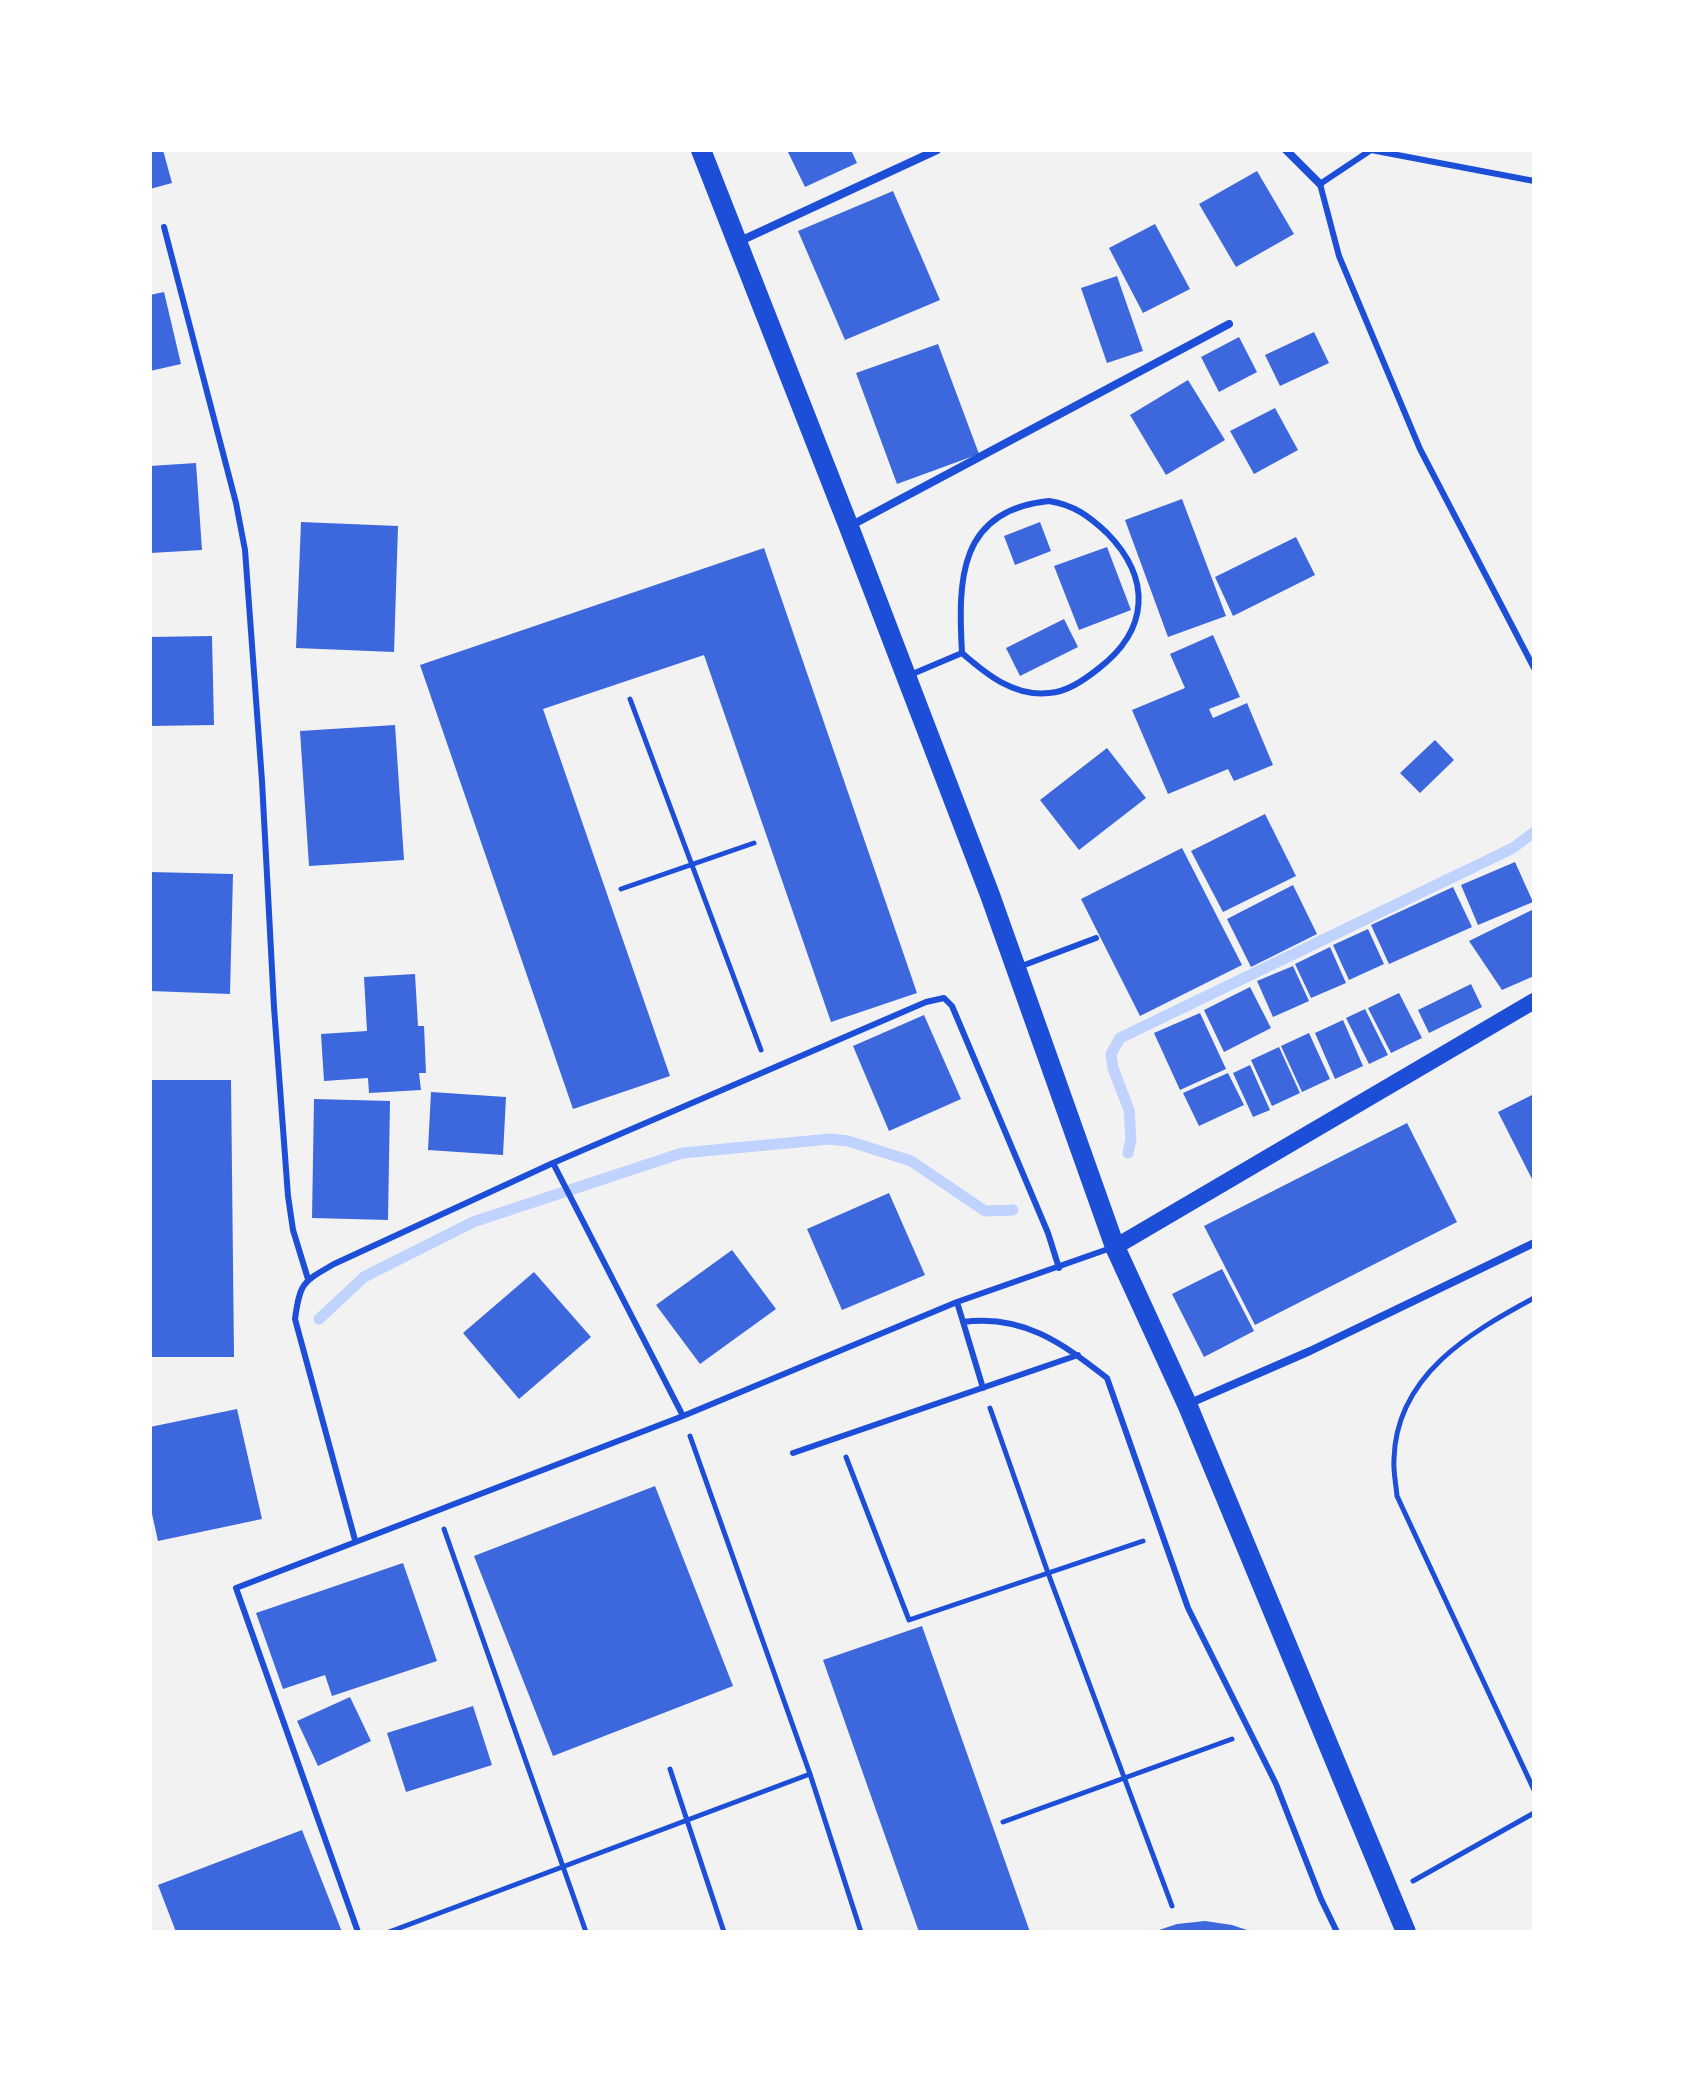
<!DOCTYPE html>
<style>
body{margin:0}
#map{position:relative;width:1684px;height:2082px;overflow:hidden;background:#f2f2f2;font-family:"Public Sans",sans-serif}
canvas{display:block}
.frame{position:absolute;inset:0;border:152px solid #fff;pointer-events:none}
</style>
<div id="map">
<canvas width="1684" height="2082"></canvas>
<div class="frame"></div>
</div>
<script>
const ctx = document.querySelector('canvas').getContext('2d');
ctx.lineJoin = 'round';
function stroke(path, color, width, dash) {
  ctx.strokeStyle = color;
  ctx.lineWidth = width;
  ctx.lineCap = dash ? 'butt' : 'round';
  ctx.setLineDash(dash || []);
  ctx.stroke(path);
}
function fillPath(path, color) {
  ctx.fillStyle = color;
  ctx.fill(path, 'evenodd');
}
stroke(new Path2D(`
 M 1128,1153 L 1131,1139 L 1129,1110 L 1113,1068 L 1111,1054 L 1120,1038 L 1513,848 L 1534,832
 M 319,1319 L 364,1277 L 473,1222 L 682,1153 L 830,1139 L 848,1141 L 911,1161 L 985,1211 L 1013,1210`), '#bfd3fe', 11);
fillPath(new Path2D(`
 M 150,150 L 163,150 L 172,183 L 150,189 Z
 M 787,150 L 851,150 L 857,163 L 805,187 Z
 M 1257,171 L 1294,234 L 1236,267 L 1199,204 Z
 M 893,191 L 940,300 L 845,340 L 798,231 Z
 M 1155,224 L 1190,289 L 1143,313 L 1109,248 Z
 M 1117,276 L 1143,351 L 1107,363 L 1081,288 Z
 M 164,292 L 181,364 L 150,371 L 150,295 Z
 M 1314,332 L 1329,363 L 1280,386 L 1265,355 Z
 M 1239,337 L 1257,372 L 1219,392 L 1201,357 Z
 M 938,344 L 979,454 L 897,484 L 856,373 Z
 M 1188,380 L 1225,440 L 1166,475 L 1130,415 Z
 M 1275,408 L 1298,450 L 1254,474 L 1230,431 Z
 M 196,463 L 202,550 L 150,553 L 150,466 Z
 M 1182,499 L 1226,616 L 1168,637 L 1125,520 Z
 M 301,522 L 398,526 L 394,652 L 296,648 Z
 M 1040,522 L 1051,551 L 1015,565 L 1004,536 Z
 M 1296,537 L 1315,575 L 1233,616 L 1215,577 Z
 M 1107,547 L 1131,610 L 1079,630 L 1054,566 Z
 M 764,548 L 917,993 L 831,1022 L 704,655 L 543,709 L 670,1076 L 573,1109 L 420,665 Z
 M 1064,619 L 1078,647 L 1020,676 L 1006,648 Z
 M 1213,635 L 1240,697 L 1209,709 L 1213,718 L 1247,703 L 1273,765 L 1234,781 L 1228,769 L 1168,794 L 1132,710 L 1185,688 L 1170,654 Z
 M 212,636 L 214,725 L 150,726 L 150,637 Z
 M 395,725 L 404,860 L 309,866 L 300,731 Z
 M 1435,740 L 1454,760 L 1420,793 L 1400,773 Z
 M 1107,748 L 1146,798 L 1079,850 L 1040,800 Z
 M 1265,814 L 1296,876 L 1223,912 L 1191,851 Z
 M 1182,848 L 1242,965 L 1140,1016 L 1081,899 Z
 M 1515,862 L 1533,902 L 1478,925 L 1461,885 Z
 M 150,872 L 233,874 L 230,994 L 150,991 Z
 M 1293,885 L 1317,934 L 1251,967 L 1227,919 Z
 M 1453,887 L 1472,927 L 1389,964 L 1371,925 Z
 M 1534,909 L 1534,976 L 1502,990 L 1469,941 Z
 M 1368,929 L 1384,964 L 1349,980 L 1333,945 Z
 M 1330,947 L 1346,983 L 1311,998 L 1295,964 Z
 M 1293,966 L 1309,1001 L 1273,1017 L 1257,981 Z
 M 415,974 L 418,1026 L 424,1026 L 426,1073 L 419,1073 L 421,1090 L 369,1093 L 368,1078 L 324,1081 L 321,1034 L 367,1031 L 364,977 Z
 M 1471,984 L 1482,1007 L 1429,1033 L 1418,1010 Z
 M 1250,987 L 1271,1028 L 1224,1052 L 1204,1010 Z
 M 1399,993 L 1422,1038 L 1391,1053 L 1368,1008 Z
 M 1365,1009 L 1388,1055 L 1369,1064 L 1346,1018 Z
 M 1200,1013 L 1226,1069 L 1180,1090 L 1154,1033 Z
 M 924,1015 L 961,1099 L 889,1131 L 853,1046 Z
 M 1343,1020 L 1363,1066 L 1335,1079 L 1315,1033 Z
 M 1309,1033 L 1330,1079 L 1302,1092 L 1281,1046 Z
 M 1279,1047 L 1300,1093 L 1272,1106 L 1251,1060 Z
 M 1250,1065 L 1270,1110 L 1253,1117 L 1233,1073 Z
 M 1228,1073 L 1244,1105 L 1199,1126 L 1183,1093 Z
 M 150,1080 L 231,1080 L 234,1357 L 150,1357 Z
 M 431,1092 L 506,1097 L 503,1155 L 428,1150 Z
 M 1534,1094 L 1534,1178 L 1532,1179 L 1498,1112 Z
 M 314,1099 L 390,1101 L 388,1220 L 312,1218 Z
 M 1407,1123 L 1457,1222 L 1255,1325 L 1204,1226 Z
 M 889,1193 L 925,1275 L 842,1310 L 807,1229 Z
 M 732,1250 L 776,1309 L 700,1364 L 656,1305 Z
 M 1222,1269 L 1254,1331 L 1204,1357 L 1172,1294 Z
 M 534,1272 L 591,1337 L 519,1399 L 463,1333 Z
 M 237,1409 L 262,1519 L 158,1541 L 150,1505 L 150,1427 Z
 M 655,1486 L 733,1686 L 553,1756 L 474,1556 Z
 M 403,1563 L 437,1661 L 332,1696 L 325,1675 L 283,1689 L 256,1613 Z
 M 922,1626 L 1030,1932 L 919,1932 L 823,1660 Z
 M 350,1697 L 371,1741 L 318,1766 L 297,1721 Z
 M 473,1706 L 492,1765 L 406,1792 L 387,1733 Z
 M 302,1830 L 342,1932 L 176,1932 L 158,1885 Z
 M 1205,1921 L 1232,1925 L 1253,1932 L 1153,1932 L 1177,1924 Z`), '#3d67dc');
stroke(new Path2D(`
 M 630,699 L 761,1050
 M 621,889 L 754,843
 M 1534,1298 C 1469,1333 1396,1376 1394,1459 C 1393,1471 1396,1484 1397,1496 L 1534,1790
 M 990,1408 L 1048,1573 L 1172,1906
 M 690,1436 L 810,1774 L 861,1932
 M 846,1457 L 909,1620 L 1143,1541
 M 444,1529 L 586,1932
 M 670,1769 L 724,1932
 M 1003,1822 L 1232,1739
 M 1413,1881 L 1534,1813
 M 389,1932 L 810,1774`), '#1d4ed8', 5);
stroke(new Path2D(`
 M 1371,150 L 1320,184 L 1339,256 L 1420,449 L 1534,668
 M 1371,150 L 1534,181
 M 164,227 L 236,503 L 245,550 L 262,781 L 274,1007 L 288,1196 L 293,1230 L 308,1279
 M 1049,501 C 1074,505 1089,516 1107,533 C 1152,579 1149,630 1098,669 C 1084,680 1067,692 1049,693 C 1014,697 986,674 962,653 C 958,580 958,510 1049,501 Z
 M 910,675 L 962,653
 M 1019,967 L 1096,938
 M 553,1163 L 683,1416
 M 957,1302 L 983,1388
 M 963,1322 C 1023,1314 1062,1343 1107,1378 L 1188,1608 L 1276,1784 L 1321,1899 L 1337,1932
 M 793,1453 L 1078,1355
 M 355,1540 L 295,1319 C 300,1282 303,1282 334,1264 L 553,1163 L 926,1002 L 944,998 L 952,1006 L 1048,1233 L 1059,1268
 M 358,1932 L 236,1588 L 683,1416 L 957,1302 L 1111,1248`), '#1d4ed8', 6);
stroke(new Path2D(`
 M 1286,150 L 1320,184
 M 738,242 L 937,150
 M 850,526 L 1229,324
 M 1188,1404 L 1310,1351 L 1534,1243`), '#1d4ed8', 8);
stroke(new Path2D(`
 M 1115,1247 L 1534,1001`), '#1d4ed8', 16);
stroke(new Path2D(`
 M 701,150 L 849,527 L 990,895 L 1115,1247 L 1187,1404 L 1406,1932`), '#1d4ed8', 20);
</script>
